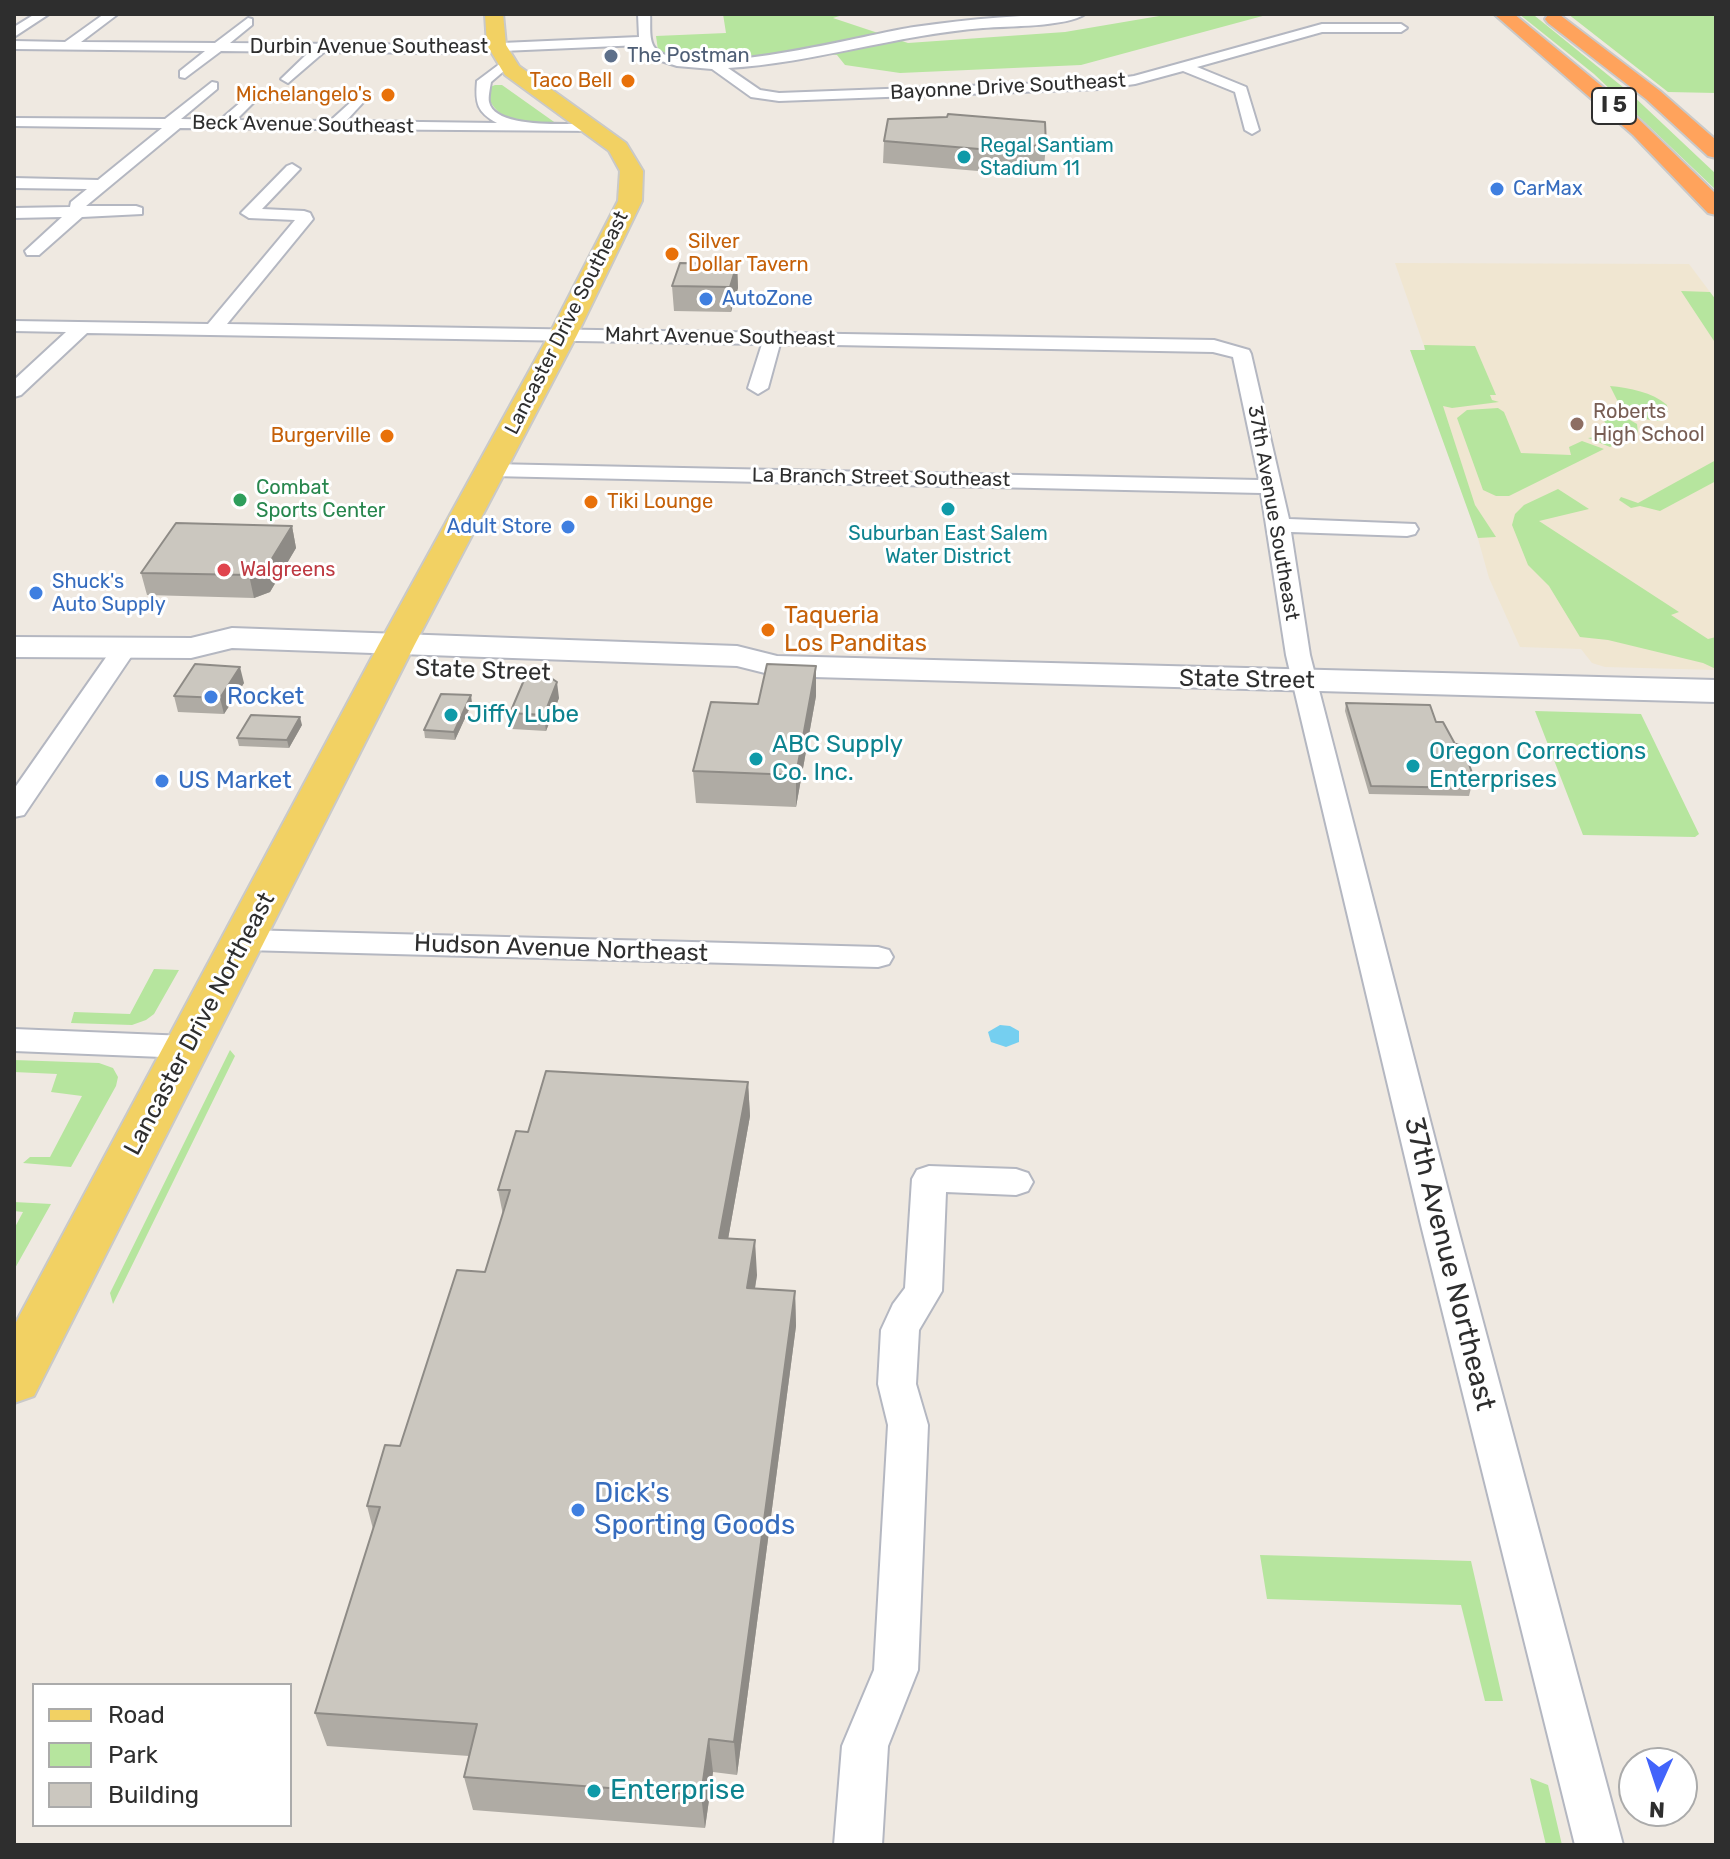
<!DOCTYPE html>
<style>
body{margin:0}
#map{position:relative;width:1730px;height:1859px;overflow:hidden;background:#efe9e1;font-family:Rubik,sans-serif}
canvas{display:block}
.frame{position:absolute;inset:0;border:16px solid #2e2e2e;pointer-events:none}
.legend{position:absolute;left:32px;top:1683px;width:260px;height:144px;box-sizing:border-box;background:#fff;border:2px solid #ababab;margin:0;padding:10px 14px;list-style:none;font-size:24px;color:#2e2e2e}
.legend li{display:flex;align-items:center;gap:16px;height:40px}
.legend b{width:40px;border:2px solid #ababab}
.north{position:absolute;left:1618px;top:1747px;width:80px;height:80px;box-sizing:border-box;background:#fff;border:2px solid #ababab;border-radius:50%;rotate:183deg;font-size:22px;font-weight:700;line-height:32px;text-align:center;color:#2e2e2e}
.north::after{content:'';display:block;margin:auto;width:28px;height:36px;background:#4264fb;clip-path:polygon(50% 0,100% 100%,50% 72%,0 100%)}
</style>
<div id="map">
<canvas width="1730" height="1859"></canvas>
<div class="frame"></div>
<ul class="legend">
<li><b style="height:10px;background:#f2d163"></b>Road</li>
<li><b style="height:22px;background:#b6e59e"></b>Park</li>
<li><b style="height:22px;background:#cbc7bf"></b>Building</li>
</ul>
<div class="north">N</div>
</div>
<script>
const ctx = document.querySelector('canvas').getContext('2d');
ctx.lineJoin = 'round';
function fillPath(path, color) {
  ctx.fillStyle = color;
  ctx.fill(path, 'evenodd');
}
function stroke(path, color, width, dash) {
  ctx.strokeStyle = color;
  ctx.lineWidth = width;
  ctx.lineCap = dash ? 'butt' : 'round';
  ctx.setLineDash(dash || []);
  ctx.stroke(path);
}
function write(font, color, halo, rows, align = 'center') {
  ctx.font = font + ' Rubik,sans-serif';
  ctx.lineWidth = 6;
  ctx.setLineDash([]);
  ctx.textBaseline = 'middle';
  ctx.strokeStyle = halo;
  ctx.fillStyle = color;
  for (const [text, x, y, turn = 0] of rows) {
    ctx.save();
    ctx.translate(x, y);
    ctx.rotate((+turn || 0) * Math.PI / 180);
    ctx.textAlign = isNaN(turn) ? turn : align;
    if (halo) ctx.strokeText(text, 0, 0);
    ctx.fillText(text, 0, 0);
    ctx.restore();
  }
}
fillPath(new Path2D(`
 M 1395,263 L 1689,264 L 1716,300 L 1716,670 L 1605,667 L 1592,663 L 1581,649 L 1520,647 L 1489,578 L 1425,349 Z`), '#f0e6d1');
fillPath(new Path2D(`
 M 723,14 L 846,14 L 833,18 L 908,43 L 1065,32 L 1171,14 L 1270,14 L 1081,65 L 900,73 L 845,65 L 837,55 C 825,54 812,51 800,52 C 755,55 700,74 658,50 L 656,36 L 726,33 Z
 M 1519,14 L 1535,16 L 1629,92 L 1716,174 L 1716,190 L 1594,74 Z
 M 1568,14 L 1716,14 L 1716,93 L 1668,92 Z
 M 495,85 L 502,85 L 557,124 C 532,124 501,125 489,99 L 490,87 Z
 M 1681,291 L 1710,292 L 1716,300 L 1716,344 Z
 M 1424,345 L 1475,346 L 1496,395 L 1490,395 L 1492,400 L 1499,402 L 1452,408 L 1443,406 L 1475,505 L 1496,537 L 1478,538 L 1410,350 L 1425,350 Z
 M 1610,386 C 1630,388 1652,392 1667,405 L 1668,415 L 1661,421 C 1640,421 1622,409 1601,407 L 1620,406 Z
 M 1498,408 L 1504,412 L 1521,453 L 1571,455 L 1569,447 L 1582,441 L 1604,449 L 1509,496 L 1496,496 L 1483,490 L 1457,418 L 1467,410 Z
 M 1603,412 L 1623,416 L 1637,424 L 1638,433 L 1610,447 L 1588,438 L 1612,435 L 1601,415 Z
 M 1716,460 L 1716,481 L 1660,511 L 1640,506 L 1631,508 L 1619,500 L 1621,497 L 1638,503 Z
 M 1558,489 L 1589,509 L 1539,521 L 1679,612 L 1671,615 L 1708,639 L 1716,637 L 1716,669 L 1703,663 L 1608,640 L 1580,637 L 1549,586 L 1528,565 L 1512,525 L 1515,514 L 1524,505 Z
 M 1535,711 L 1641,714 L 1699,834 L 1695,837 L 1583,835 Z
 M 154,969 L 179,970 L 154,1014 L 146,1020 L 132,1025 L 71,1023 L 74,1012 L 130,1014 Z
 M 230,1050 L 235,1056 L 113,1304 L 110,1293 Z
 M 14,1060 L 99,1063 L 113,1068 L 118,1077 L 116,1086 L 71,1167 L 23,1163 L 30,1157 L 50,1157 L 82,1096 L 51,1092 L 57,1074 L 14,1072 Z
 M 14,1202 L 51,1204 L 14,1270 L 14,1229 L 23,1212 L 14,1211 Z
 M 1260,1555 L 1471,1561 L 1503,1701 L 1485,1701 L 1461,1605 L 1267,1599 Z
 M 1530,1778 L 1548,1785 L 1562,1845 L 1546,1845 Z`), '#b6e59e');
fillPath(new Path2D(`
 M 1000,1025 L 1010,1026 L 1019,1031 L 1019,1042 L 1006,1047 L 991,1042 L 988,1032 Z`), '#75cff0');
const minor = new Path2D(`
 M 35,14 L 49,14 L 14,37 L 14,27 Z
 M 104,14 L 118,14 L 81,42 L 215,43 L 248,18 L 252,19 L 252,25 L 230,43 L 456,45 L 639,37 L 638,14 L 650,14 C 651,24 648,42 656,49 C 691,83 866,34 914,27 C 970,19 1029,14 1085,14 C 1067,27 1007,26 983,28 C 896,35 813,63 728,68 L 760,90 L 779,93 L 1099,81 L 1134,76 L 1322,24 L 1401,24 L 1407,28 L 1401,32 L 1322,32 L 1197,67 L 1246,87 L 1259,130 L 1252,134 L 1245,130 L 1235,92 L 1183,71 L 1135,84 L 1099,89 L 779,101 L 751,97 L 712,69 L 677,66 L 649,57 L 641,45 L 456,53 L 324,52 L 288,83 L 281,79 L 309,52 L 221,51 L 185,78 L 180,77 L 180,71 L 205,51 L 14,49 L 14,41 L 65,42 Z
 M 505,60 L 512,64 L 491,82 C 490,88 488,97 489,102 C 495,130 571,123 593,124 L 600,128 L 598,131 L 180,128 L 86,206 L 136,206 L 142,208 L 142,214 L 82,217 L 39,255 L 27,255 L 25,251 L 62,217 L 14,218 L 14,208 L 70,207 L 71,202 L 87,189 L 14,188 L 14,178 L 98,180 L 162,128 L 14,126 L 14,118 L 165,119 L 212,82 L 217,83 L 217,89 L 181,119 L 220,120 L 256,89 L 263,93 L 236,120 L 330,121 L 363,91 L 370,95 L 346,121 L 497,123 C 477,112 475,103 477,81 Z
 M 292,164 L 300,169 L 262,209 L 304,211 L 310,213 L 313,219 L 227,324 L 1214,340 L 1249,350 L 1251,354 L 1289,519 L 1415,524 L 1418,529 L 1415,534 L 1407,536 L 1291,532 L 1310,655 L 1457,1225 L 1623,1845 L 1575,1845 L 1421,1225 L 1286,655 L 1261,493 L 491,476 L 480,470 L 491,464 L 1259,480 L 1233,357 L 1213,352 L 780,344 L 768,388 L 758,394 L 748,388 L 762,344 L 87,333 L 21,395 L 14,397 L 14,380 L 66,332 L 14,331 L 14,321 L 208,324 L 295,220 L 249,218 L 241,213 L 287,166 Z
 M 125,641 L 134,643 L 137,648 L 24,815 L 14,817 L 14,789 L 116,643 Z
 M 245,930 L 878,947 L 889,950 L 893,957 L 889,964 L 878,967 L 245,950 L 234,947 L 230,940 L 234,933 Z
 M 14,1029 L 187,1036 L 198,1039 L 203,1047 L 198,1055 L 187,1058 L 14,1051 Z
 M 929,1166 L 1016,1169 L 1028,1173 L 1033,1182 L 1028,1191 L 1016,1195 L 946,1192 L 942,1291 L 919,1330 L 916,1384 L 928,1425 L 918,1670 L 888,1746 L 882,1845 L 834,1845 L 842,1746 L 874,1670 L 888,1425 L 878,1384 L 881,1330 L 893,1304 L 905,1288 L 912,1179 L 917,1170 Z`);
const secondary = new Path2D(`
 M 232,628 L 737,646 L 777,656 L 1716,680 L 1716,702 L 777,676 L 737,666 L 232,648 L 191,658 L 14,657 L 14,637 L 191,638 Z`);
const primary = new Path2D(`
 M 485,14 L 503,14 L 506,45 L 519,66 L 626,143 L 643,171 L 642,201 L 577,335 L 415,644 L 34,1396 L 14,1403 L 14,1326 L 379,644 L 549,335 L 618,201 L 620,171 L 609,151 L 505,75 L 487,45 Z`);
const motorway = new Path2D(`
 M 1494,14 L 1514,14 L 1621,102 L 1716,194 L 1716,215 L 1708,213 L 1633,135 Z
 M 1548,15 L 1560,15 L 1660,91 L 1716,140 L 1716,158 L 1708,156 L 1646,99 L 1548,23 L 1545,19 Z`);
stroke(minor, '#b4b7c1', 4);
stroke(secondary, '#b4b7c1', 4);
stroke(primary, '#c9c9c9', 4);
stroke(motorway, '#c9c9c9', 4);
fillPath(minor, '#fff');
fillPath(secondary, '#fff');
fillPath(primary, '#f2d163');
fillPath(motorway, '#ffa35c');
fillPath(new Path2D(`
 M 884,141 L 1046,145 L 1044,167 L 978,171 L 883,163 Z
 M 737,264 L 738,288 L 731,312 L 674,311 L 672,286 Z
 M 292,526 L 296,548 L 270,592 L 254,598 L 147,595 L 141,573 Z
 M 816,666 L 816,696 L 796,807 L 696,803 L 693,771 L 758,704 Z
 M 244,683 L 224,714 L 178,712 L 174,696 Z
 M 559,698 L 546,731 L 512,729 L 510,713 Z
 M 472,703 L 455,740 L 425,738 L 424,730 Z
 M 1346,703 L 1436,722 L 1472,773 L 1470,781 L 1468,781 L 1471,788 L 1469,796 L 1369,794 L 1345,711 Z
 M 302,725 L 289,748 L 239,746 L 237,738 Z
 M 748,1082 L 750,1116 L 728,1239 L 757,1275 L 755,1289 L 795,1291 L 796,1326 L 737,1775 L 713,1772 L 705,1828 L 473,1810 L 464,1777 L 469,1756 L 327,1746 L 315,1713 L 373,1529 L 367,1506 L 400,1446 L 485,1272 L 503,1215 L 498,1190 L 528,1132 Z`), '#afaba4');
fillPath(new Path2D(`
 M 737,264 L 738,288 L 731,312 L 730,287 Z
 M 292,526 L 296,548 L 270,592 L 254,598 L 249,575 Z
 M 816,666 L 816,696 L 796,807 L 796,775 Z
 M 240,667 L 244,683 L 224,714 L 220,698 Z
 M 557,682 L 559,698 L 546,731 L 544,715 Z
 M 471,695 L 472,703 L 455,740 L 454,732 Z
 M 300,717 L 302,725 L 289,748 L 287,740 Z
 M 748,1082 L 750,1116 L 722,1273 L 719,1238 Z
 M 755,1240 L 757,1275 L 749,1323 L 747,1288 Z
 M 795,1291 L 796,1326 L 737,1775 L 734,1742 Z
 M 709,1739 L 713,1772 L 705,1828 L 701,1795 Z`), '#8e8b86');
const building = new Path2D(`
 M 948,114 L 1045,122 L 1046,145 L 979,149 L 884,141 L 888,119 L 947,117 Z
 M 680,263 L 737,264 L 730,287 L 672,286 Z
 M 176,523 L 292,526 L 265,570 L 249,575 L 141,573 Z
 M 195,664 L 240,667 L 220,698 L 174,696 Z
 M 767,664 L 816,666 L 796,775 L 693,771 L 711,702 L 758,704 Z
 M 527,673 L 545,674 L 557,682 L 544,715 L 510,713 Z
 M 441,694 L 471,695 L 454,732 L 424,730 Z
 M 1346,703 L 1430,705 L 1436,722 L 1443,722 L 1455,744 L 1462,744 L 1472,773 L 1466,773 L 1471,788 L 1371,786 Z
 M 251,715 L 300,717 L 287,740 L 237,738 Z
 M 546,1071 L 748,1082 L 719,1238 L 755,1240 L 747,1288 L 795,1291 L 734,1742 L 709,1739 L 701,1795 L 464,1777 L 477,1724 L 315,1713 L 380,1507 L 367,1506 L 385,1445 L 400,1446 L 457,1270 L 485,1272 L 510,1190 L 498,1190 L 516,1131 L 528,1132 Z`);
fillPath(building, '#cbc7bf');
stroke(building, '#8e8b86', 2);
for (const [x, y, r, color] of [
 [611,56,8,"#5c6f8a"],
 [628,81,8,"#e8710a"],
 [388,95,8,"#e8710a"],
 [964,157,8,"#0f9aa8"],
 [1497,189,8,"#3f7fe0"],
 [672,254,8,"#e8710a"],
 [706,299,8,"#3f7fe0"],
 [1577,424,8,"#8d6e63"],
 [387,436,8,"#e8710a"],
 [240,500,8,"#2e9e5b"],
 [591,502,8,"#e8710a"],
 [948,509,8,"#0f9aa8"],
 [568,527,8,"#3f7fe0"],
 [224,570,8,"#e0444e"],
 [36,593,8,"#3f7fe0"],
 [768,630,8,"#e8710a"],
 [211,697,8,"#3f7fe0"],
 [451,715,8,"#0f9aa8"],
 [756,759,8,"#0f9aa8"],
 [1413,766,8,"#0f9aa8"],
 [162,781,8,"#3f7fe0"],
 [578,1510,8,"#3f7fe0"],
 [594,1791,8,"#0f9aa8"]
]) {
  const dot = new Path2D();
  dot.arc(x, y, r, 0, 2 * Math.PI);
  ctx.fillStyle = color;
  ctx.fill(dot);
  stroke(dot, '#fff', 3);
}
write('20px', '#2e2e2e', '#fff', [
 ["Durbin Avenue Southeast",369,47],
 ["Bayonne Drive Southeast",1008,87,-3],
 ["Beck Avenue Southeast",303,125,1],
 ["Lancaster Drive Southeast",567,323,-63],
 ["Mahrt Avenue Southeast",720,337,1],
 ["La Branch Street Southeast",881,478,1],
 ["37th Avenue Southeast",1273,513,80]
]);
write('20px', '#4e5e75', '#fff', [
 ["The Postman",627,56]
], 'left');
write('20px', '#c56008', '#fff', [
 ["Taco Bell",612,81],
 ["Michelangelo's",372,95],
 ["Silver",688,242,"left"],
 ["Dollar Tavern",688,265,"left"],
 ["Burgerville",371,436],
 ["Tiki Lounge",607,502,"left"]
], 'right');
write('20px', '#0d838f', '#fff', [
 ["Regal Santiam",980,146],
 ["Stadium 11",980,169],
 ["Suburban East Salem",948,534,"center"],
 ["Water District",948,557,"center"]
], 'left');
write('20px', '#366cbe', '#fff', [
 ["CarMax",1513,189],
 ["AutoZone",722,299],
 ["Adult Store",552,527,"right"],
 ["Shuck's",52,582],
 ["Auto Supply",52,605]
], 'left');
write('20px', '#785e54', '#fff', [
 ["Roberts",1593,412],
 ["High School",1593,435]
], 'left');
write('20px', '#27864d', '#fff', [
 ["Combat",256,488],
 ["Sports Center",256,511]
], 'left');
write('20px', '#be3a42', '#fff', [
 ["Walgreens",240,570]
], 'left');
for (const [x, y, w] of [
 [1614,106,44]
]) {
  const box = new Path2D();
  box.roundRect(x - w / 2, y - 18, w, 36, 6);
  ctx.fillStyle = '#fff';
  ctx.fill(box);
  stroke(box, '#2e2e2e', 2);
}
write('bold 22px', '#2e2e2e', null, [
 ["I 5",1614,106]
]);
write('24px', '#c56008', '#fff', [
 ["Taqueria",784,616],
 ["Los Panditas",784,644]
], 'left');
write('24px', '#2e2e2e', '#fff', [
 ["State Street",483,671,2],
 ["State Street",1247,680,1],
 ["Hudson Avenue Northeast",561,949,2],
 ["Lancaster Drive Northeast",200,1024,-62]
]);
write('24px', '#366cbe', '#fff', [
 ["Rocket",227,697],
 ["US Market",178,781]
], 'left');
write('24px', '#0d838f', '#fff', [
 ["Jiffy Lube",467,715],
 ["ABC Supply",772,745],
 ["Co. Inc.",772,773],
 ["Oregon Corrections",1429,752],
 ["Enterprises",1429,780]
], 'left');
write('28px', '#2e2e2e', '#fff', [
 ["37th Avenue Northeast",1449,1264,76]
]);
write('28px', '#366cbe', '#fff', [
 ["Dick's",594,1494],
 ["Sporting Goods",594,1526]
], 'left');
write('28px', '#0d838f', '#fff', [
 ["Enterprise",610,1791]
], 'left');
</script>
